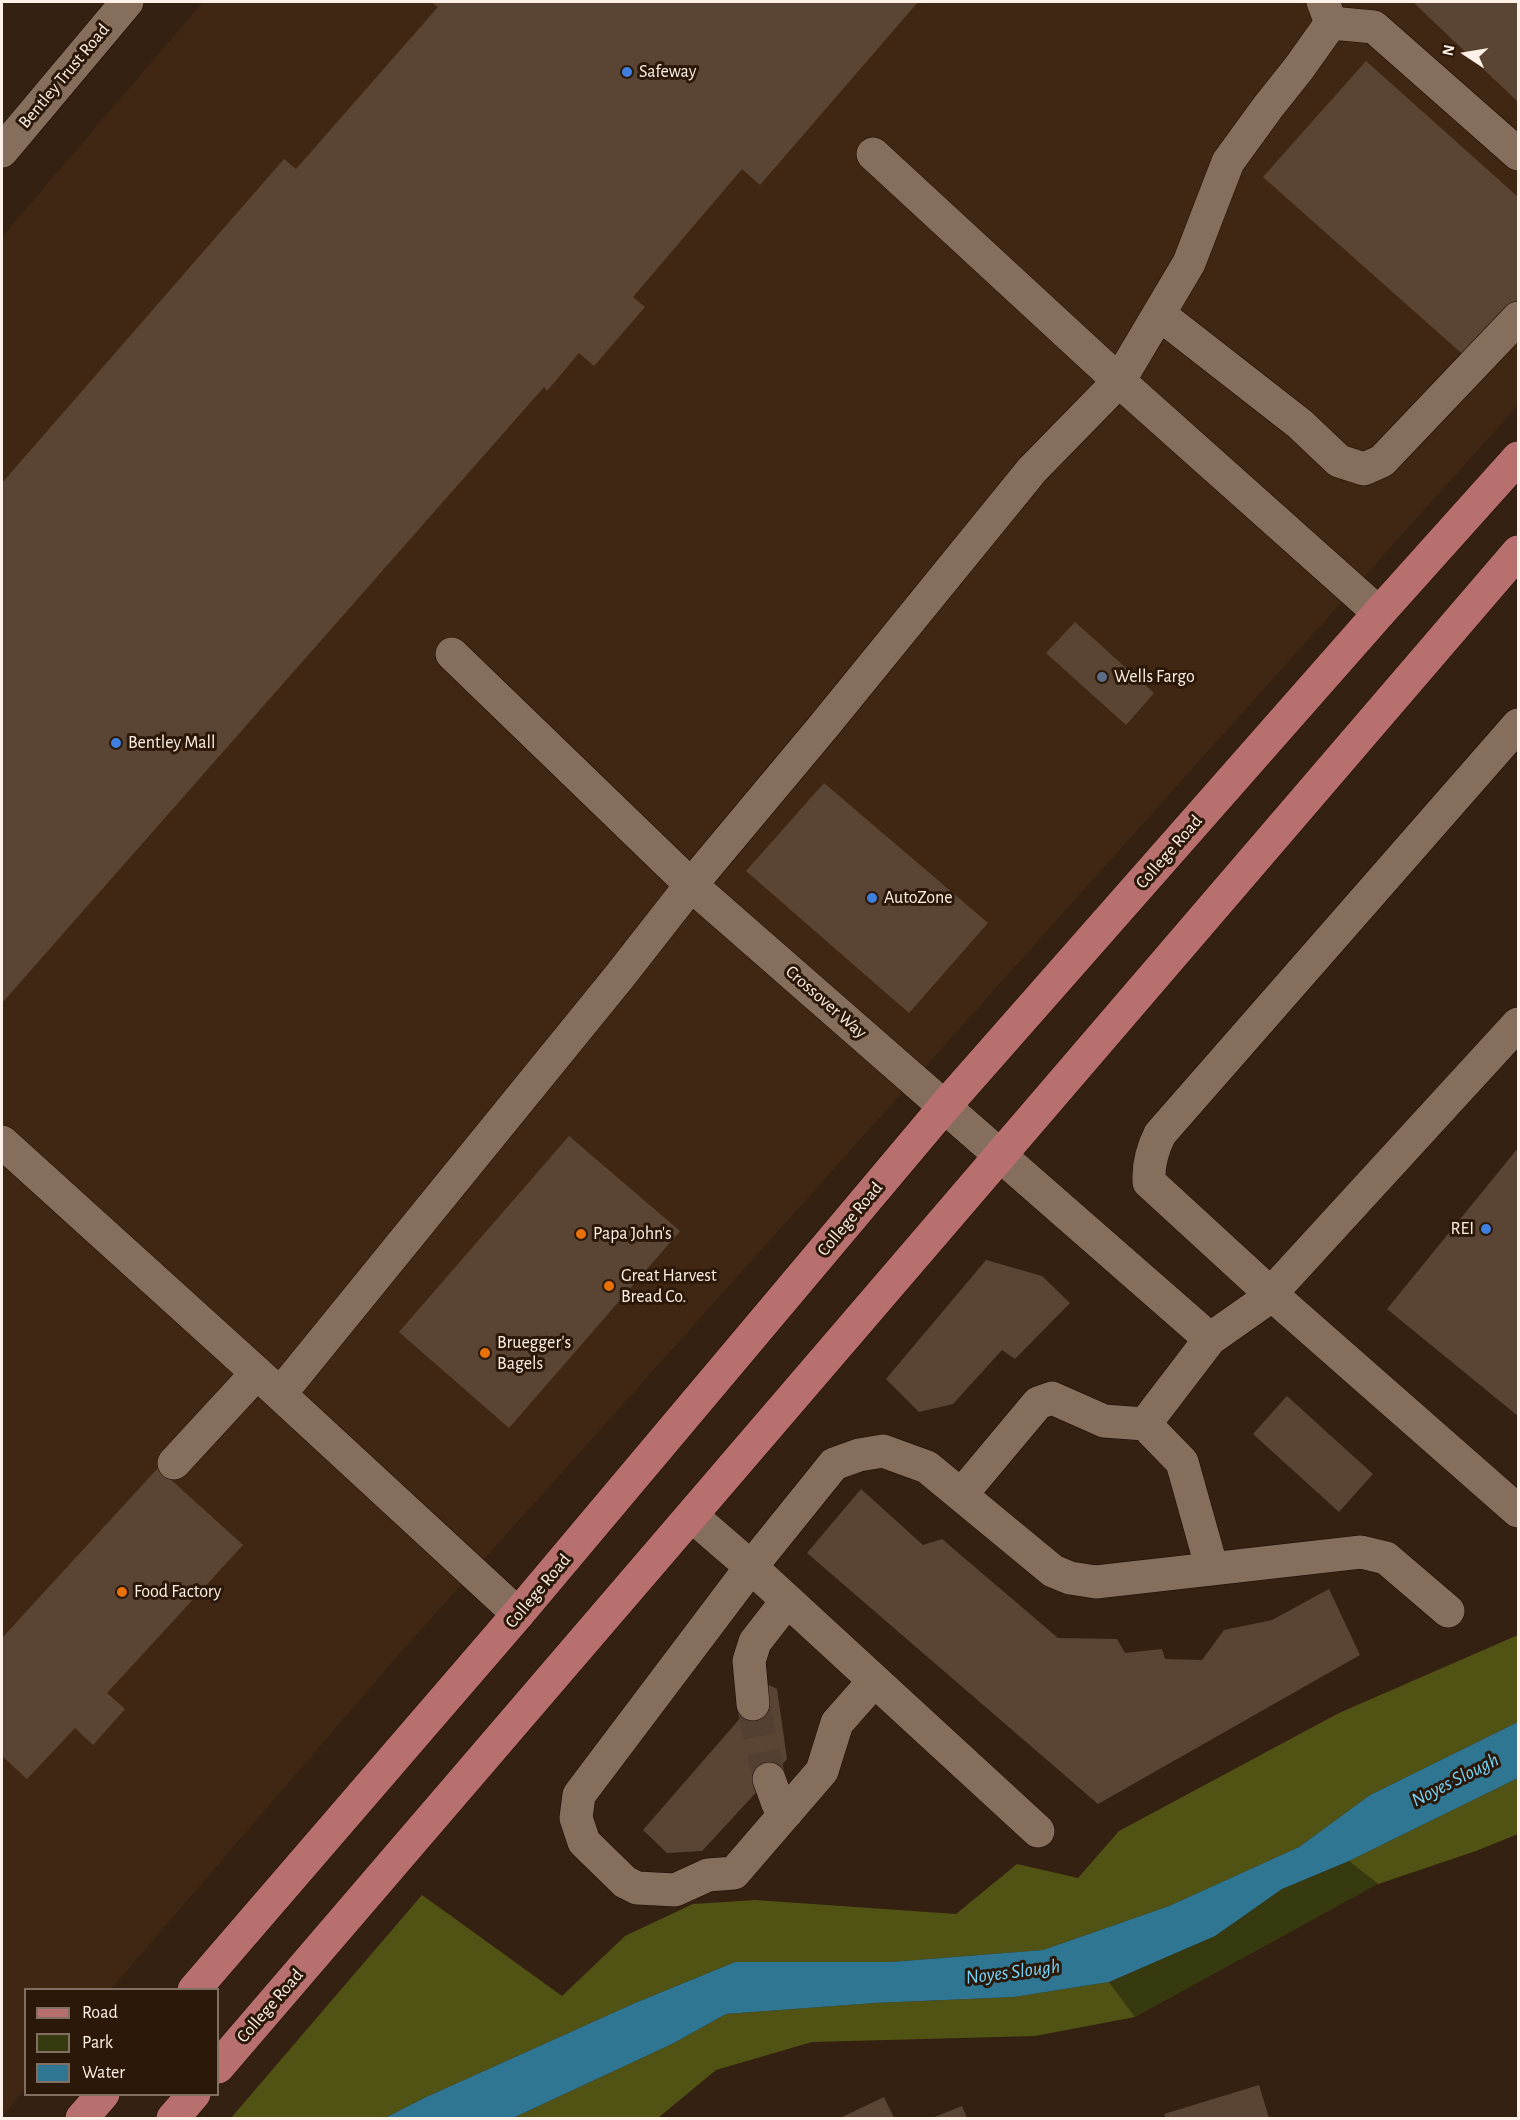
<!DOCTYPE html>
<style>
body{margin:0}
#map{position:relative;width:1520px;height:2120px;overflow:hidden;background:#352112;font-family:"Alegreya Sans",sans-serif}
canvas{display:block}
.frame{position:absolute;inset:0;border:3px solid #fff1e8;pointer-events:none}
.legend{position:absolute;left:24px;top:1988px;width:195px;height:108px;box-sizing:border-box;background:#2b1809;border:2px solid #806f62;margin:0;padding:8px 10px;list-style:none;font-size:18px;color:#fff1e8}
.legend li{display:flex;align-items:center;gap:12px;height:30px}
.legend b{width:30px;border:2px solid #806f62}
.north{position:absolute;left:1436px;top:24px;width:60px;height:60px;-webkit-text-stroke:4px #2b1809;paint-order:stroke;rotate:282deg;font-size:16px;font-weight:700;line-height:24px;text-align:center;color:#fff1e8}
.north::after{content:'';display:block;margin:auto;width:21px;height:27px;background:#fff1e8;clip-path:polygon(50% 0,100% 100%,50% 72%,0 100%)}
</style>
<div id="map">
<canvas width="1520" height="2120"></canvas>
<div class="frame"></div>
<ul class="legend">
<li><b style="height:8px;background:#b7706d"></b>Road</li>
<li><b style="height:16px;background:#37390f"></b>Park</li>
<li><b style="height:16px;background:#2e7692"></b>Water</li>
</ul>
<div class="north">N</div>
</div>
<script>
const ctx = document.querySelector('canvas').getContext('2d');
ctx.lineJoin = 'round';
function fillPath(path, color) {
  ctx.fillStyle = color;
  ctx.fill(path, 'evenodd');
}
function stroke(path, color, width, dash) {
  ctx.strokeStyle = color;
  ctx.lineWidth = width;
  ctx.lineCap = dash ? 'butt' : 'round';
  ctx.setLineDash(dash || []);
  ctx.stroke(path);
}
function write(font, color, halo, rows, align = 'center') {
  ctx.font = font + ' "Alegreya Sans",sans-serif';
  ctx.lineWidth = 6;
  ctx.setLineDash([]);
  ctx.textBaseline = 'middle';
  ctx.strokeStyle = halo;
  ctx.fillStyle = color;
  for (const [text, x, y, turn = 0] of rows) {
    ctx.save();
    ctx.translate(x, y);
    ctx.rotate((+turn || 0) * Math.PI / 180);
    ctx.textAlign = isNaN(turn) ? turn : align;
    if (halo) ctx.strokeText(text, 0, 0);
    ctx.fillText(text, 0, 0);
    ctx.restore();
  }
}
fillPath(new Path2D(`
 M 203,2 L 1518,2 L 1518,405 L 400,1653 L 111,1989 L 26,1990 L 25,2089 L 2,2117 L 2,237 Z`), '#402713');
fillPath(new Path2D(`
 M 1349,1861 L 1378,1884 L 1135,2017 L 1109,1982 L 1215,1936 L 1282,1889 Z`), '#37390f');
fillPath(new Path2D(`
 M 1518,1635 L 1518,1722 L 1370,1795 L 1299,1847 L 1169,1906 L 1043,1950 L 891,1962 L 735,1962 L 635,2003 L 424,2098 L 385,2118 L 231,2118 L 422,1895 L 562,1996 L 625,1936 L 693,1904 L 755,1900 L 956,1914 L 1017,1864 L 1078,1878 L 1119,1831 L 1339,1713 Z
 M 1518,1778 L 1518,1834 L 1476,1851 L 1378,1884 L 1349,1861 Z
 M 1109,1982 L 1135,2017 L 1035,2036 L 812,2042 L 716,2070 L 658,2118 L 513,2118 L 674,2043 L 726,2014 L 875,2003 L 1014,1997 Z`), '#515314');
fillPath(new Path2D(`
 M 1518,1722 L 1518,1778 L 1349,1861 L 1282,1889 L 1215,1936 L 1109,1982 L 1014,1997 L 875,2003 L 726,2014 L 674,2043 L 513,2118 L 385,2118 L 424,2098 L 635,2003 L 735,1962 L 891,1962 L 1043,1950 L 1169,1906 L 1299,1847 L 1370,1795 Z`), '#2e7692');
fillPath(new Path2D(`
 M 431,2 L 918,2 L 760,185 L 742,169 L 633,297 L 645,307 L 594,366 L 579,353 L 547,391 L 544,387 L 2,1003 L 2,483 L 284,159 L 296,169 L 438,7 Z
 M 1413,2 L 1518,2 L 1518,102 Z
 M 1366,61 L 1518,197 L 1518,302 L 1468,359 L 1263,177 Z
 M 1075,622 L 1154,693 L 1126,725 L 1046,653 Z
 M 824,783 L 988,923 L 909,1013 L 746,871 Z
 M 569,1136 L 680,1231 L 509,1428 L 399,1332 Z
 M 1518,1148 L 1518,1416 L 1387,1309 Z
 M 986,1260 L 1042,1276 L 1070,1303 L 1015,1359 L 1002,1350 L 953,1404 L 919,1412 L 886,1379 Z
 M 1287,1396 L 1373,1474 L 1339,1512 L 1253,1434 Z
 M 158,1468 L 243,1545 L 107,1693 L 125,1709 L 93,1745 L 75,1728 L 27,1779 L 2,1756 L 2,1638 Z
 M 861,1489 L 923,1545 L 942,1539 L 1058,1638 L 1117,1639 L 1125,1653 L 1162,1649 L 1165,1659 L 1202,1660 L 1224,1630 L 1272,1620 L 1329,1589 L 1360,1655 L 1098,1804 L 807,1553 Z
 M 769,1685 L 777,1689 L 787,1759 L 702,1851 L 667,1853 L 643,1830 Z
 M 1259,2085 L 1269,2118 L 1166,2118 L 1164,2114 Z
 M 884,2097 L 894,2118 L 840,2118 Z
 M 962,2106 L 967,2118 L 932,2118 Z`), '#5a4535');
stroke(new Path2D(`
 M 753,1704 L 769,1779`), '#534032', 33, [33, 16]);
const minor = new Path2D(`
 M 1331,23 L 1374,27 L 1518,154
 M 2,151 L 127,2
 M 873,154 L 1119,381 L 1379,613
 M 1159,314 L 1300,424 L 1339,461 L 1364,469 L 1382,461 L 1518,318
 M 452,654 L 691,885 L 1210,1339
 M 1518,725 L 1160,1134 C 1152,1150 1148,1164 1149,1182 L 1271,1294 L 1518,1511
 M 2,1142 L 257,1373 L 518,1614
 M 280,1394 L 619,977 L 691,885 L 823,727 L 1032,470 L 1119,381 L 1189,263 L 1228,162 L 1268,107 L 1299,68 L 1331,23 L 1323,2
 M 1145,1424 L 1182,1462 L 1212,1569
 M 174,1463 L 257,1373
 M 961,1495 L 1038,1403 L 1052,1398 L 1104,1421 L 1145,1424 L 1210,1339 L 1264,1301 L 1518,1024
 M 692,1516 L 751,1567 L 1038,1831
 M 874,1681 L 837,1723 L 822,1771 L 734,1873 L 708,1875 L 675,1890 L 637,1888 L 625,1882 L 584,1842 L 576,1818 L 579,1795 L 751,1567 L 834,1464 L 859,1455 L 883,1451 L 927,1467 L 1053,1571 L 1070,1578 L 1096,1582 L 1361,1552 L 1386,1558 L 1448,1611
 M 753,1704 L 749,1661 L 755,1642 L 787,1601
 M 769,1779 L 778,1804 L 787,1812`);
const major = new Path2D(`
 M 194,1990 L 518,1614 L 945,1106 L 1379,613 L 1518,458
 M 218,2067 L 1518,552
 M 82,2118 L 103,2094
 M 173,2118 L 194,2094`);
stroke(minor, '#1c0a00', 34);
stroke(major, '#1c0a00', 34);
stroke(minor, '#866e5d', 33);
stroke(major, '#b7706d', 33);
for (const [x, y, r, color] of [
 [627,72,6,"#3f7fe0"],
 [1102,677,6,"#5c6f8a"],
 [116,743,6,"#3f7fe0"],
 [872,898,6,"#3f7fe0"],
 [1486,1229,6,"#3f7fe0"],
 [581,1234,6,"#e8710a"],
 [609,1286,6,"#e8710a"],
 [485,1353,6,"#e8710a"],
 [122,1592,6,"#e8710a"]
]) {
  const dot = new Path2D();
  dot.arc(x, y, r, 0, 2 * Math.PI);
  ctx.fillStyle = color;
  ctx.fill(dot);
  stroke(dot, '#2b1809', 2);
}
write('18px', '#fff1e8', '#2b1809', [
 ["Safeway",639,72],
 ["Wells Fargo",1114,677],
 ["Bentley Mall",128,743],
 ["AutoZone",884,898],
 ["REI",1474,1229,"right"],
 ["Papa John's",593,1234],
 ["Great Harvest",621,1276],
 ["Bread Co.",621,1297],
 ["Bruegger's",497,1343],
 ["Bagels",497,1364],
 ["Food Factory",134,1592]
], 'left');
write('18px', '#fff1e8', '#2b1809', [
 ["Bentley Trust Road",64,76,-50],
 ["College Road",1169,852,-49],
 ["Crossover Way",826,1002,41],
 ["College Road",850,1219,-50],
 ["College Road",538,1591,-50],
 ["College Road",270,2006,-49]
]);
write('italic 20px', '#75d6fe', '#2b1809', [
 ["Noyes Slough",1455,1780,-27],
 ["Noyes Slough",1013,1972,-7]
]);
</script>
